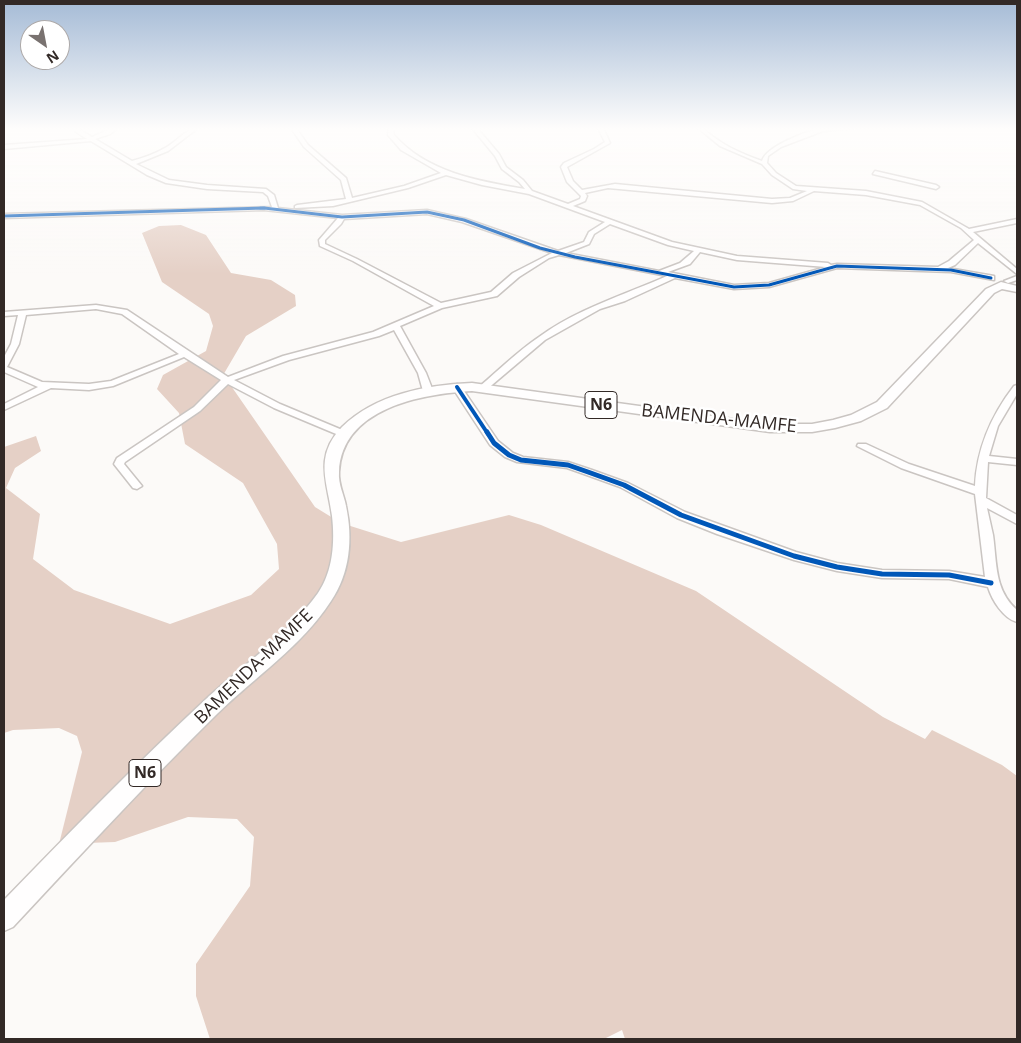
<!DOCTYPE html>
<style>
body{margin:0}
#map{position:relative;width:1021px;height:1043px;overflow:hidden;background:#fcfaf8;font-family:"Open Sans",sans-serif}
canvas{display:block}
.frame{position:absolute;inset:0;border:5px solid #322926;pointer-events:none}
.north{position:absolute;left:20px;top:20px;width:50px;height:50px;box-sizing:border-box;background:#fff;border:1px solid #ada9a8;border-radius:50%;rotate:147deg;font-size:14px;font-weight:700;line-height:20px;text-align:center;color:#322926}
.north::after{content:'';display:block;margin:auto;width:18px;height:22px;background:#797270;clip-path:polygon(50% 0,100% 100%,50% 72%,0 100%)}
</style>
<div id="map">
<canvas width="1021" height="1043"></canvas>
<div class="frame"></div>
<div class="north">N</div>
</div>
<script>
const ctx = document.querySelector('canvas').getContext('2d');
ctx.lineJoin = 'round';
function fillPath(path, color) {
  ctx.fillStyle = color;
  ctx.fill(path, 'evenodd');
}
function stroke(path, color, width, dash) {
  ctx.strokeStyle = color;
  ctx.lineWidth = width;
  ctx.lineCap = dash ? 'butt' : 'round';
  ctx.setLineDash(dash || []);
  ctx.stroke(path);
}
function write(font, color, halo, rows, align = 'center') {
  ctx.font = font + ' "Open Sans",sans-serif';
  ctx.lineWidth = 5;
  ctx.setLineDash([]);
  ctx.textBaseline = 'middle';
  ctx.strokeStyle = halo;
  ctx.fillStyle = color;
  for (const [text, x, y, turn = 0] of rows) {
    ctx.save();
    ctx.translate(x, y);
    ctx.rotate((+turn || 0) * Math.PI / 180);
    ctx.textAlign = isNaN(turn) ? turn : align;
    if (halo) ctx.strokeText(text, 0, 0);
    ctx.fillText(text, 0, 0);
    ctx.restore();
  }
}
fillPath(new Path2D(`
 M 181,225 L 206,235 L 231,273 L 271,280 L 295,295 L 296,306 L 246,336 L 222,377 L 227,380 L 315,507 L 341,523 L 401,542 L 509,515 L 541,525 L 696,591 L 883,717 L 925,739 L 932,730 L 1002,765 L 1017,776 L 1017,1039 L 625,1039 L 622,1030 L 604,1039 L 210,1039 L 196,996 L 196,964 L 250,886 L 254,837 L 237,819 L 188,817 L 115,842 L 59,844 L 82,752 L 77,736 L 59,728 L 13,730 L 4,733 L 4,447 L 36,436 L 41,451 L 15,468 L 6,488 L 40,514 L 33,559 L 74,590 L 170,624 L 251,595 L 279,569 L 277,544 L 243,483 L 185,444 L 179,413 L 157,389 L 163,375 L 206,351 L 213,326 L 209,314 L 162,282 L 142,233 L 159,226 Z`), '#e5d0c6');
const minor = new Path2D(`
 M 76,128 L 80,128 L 80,130 L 92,137 L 112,128 L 118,128 L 110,134 L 95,139 L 132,161 C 143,158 154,154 165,148 C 175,143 187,128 198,128 L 168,151 L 136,164 L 169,180 L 207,185 L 266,189 L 274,195 L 278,208 L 342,215 L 427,210 L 466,219 L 558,251 L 584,242 L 589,232 L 605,222 L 529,194 L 482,185 L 446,175 L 408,188 L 333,206 L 295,208 L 295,206 L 297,205 L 346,199 L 341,180 L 304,147 L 291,128 L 296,128 L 308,145 L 346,178 L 352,198 L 404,186 L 441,173 L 401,150 L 388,135 L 389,128 L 393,128 L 394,135 C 426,172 478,181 525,189 L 519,182 L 502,169 L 495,156 L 472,128 L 477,128 L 499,154 L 506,167 L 523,180 L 532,191 L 568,204 L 580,199 L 581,196 L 567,182 L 561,167 L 564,163 L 594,149 L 605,142 L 598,128 L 603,128 L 610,143 L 567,167 L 573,181 L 582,190 L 615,184 L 772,199 L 790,198 L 807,191 L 793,189 L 772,175 L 762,164 L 720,146 L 698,128 L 703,128 C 719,144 740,153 762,161 C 766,146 809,130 823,128 C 834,127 845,128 855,128 L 823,131 L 781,147 L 768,156 L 767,163 L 776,173 L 796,186 L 866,191 L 922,202 L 969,229 L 1017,219 L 1017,223 L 973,232 L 1017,269 L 1017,274 L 978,243 L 955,265 L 948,268 L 994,276 L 994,280 L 951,272 L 837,268 L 769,287 L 734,289 L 675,278 L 625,301 L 600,309 L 545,340 L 486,390 L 480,390 L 480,386 C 499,370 518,351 539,337 C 577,309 624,295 667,276 L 559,255 L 549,258 L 519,277 L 497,296 L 442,308 L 400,326 L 426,373 L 433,391 L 431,393 L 425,393 L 423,391 L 418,373 L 394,330 L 379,336 L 289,360 L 234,380 L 280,404 L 347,432 L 349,434 L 347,436 L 341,436 L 274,408 L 228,384 L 200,411 L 125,462 L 124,464 L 142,486 L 137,489 L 133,488 L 114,464 L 117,458 L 194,407 L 221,380 L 184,357 L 113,386 L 89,390 L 51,388 L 4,410 L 4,404 L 38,387 L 4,372 L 4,357 L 11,344 L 18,315 L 4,316 L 4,312 L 96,305 L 127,310 L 228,377 L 283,356 L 373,332 L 434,306 L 353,261 L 320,246 L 319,240 L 338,218 L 264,210 L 4,218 L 4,214 L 272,207 L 268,196 L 263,192 L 207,189 L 166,183 L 147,175 L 91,141 L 4,149 L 4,145 L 87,139 L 76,132 ZM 608,188 L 772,203 L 793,201 L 814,191 L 866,195 L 920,205 L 961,228 L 974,240 L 949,261 L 938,267 L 837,264 L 831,265 L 828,263 L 737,256 L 672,242 L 573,206 L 585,201 L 587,196 L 585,193 ZM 427,214 L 462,222 L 552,253 L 513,273 L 491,292 L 441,303 L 357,259 L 325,244 L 325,240 L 341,224 L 344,219 ZM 610,224 L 668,245 L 694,251 L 680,263 L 659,271 L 566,253 L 589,244 L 594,234 ZM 700,252 L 737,260 L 826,267 L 769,283 L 734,285 L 668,272 L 690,264 ZM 96,309 L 122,314 L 179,354 L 111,381 L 89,384 L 42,382 L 7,367 L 19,344 L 26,315 Z
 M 875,171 L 936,185 L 939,187 L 936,189 L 873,174 Z
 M 1017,276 L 1017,280 L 1008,283 L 1004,281 Z
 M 457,384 L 460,385 L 498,441 L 513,453 L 523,457 L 568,462 L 592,470 L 628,483 L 685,512 L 796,552 L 837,563 L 882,570 L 949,571 L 985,577 L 975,494 L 901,468 L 857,446 L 858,444 L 866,444 L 909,464 L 975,486 C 977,448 991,416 1014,386 L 1017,385 L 1017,394 L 998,426 L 989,456 L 1017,459 L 1017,465 L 988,462 L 986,498 L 1017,515 L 1017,524 L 987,508 C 989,517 991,526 993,535 C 997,563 994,590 1017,610 L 1017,622 C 1003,618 992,600 988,587 L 949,579 L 882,578 L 837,571 L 794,560 L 717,534 L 677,518 L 620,487 L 584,474 L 567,468 L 517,462 L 505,457 L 490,445 L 452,387 Z`);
const highway = new Path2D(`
 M 1001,282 L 1017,286 L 1017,292 L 1002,289 L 994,293 L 887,408 L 861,421 L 835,428 L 812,432 L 770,432 L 472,391 C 421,394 342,408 339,472 C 338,484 344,495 346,506 C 353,539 350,573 331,601 C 302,646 255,677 217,714 C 147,783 80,855 13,927 L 4,931 L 4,900 C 70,832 136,764 205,700 C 243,665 288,635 318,593 C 333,571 335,542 332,516 C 328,483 313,457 342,427 C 376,394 426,385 472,383 L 770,424 L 812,424 L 833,420 L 851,415 L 877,402 L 986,289 Z`);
stroke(minor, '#cac5c2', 3);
stroke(highway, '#cac5c2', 3);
fillPath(minor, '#fffefe');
fillPath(highway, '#fffefe');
stroke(new Path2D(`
 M 260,208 L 265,208`), '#0057b8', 2.5);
stroke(new Path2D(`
 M 4,216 L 264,208 L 342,217 L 427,212 L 464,220 L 540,248 L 575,257 L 734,287 L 769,285 L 837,266 L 951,270 L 991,278`), '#0057b8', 3);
stroke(new Path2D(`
 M 457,387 L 488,434`), '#0057b8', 4);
stroke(new Path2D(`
 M 487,432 L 494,443 L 509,455 L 521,460 L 568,465 L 588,472 L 624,485 L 681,515 L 794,556 L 837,567 L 882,574 L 949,575 L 991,583`), '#0057b8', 5);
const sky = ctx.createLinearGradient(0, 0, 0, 274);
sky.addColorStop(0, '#a5bbd6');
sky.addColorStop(0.47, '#fefdfc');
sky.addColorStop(1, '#fefdfc00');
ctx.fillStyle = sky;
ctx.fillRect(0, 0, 1021, 274);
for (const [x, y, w] of [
 [601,405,32],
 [145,773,32]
]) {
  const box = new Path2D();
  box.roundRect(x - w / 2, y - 13.5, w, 27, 4);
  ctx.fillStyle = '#fff';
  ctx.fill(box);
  stroke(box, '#322926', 1);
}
write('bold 16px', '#322926', null, [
 ["N6",601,405],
 ["N6",145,773]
]);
write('18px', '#322926', '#fff', [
 ["BAMENDA-MAMFE",719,419,6],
 ["BAMENDA-MAMFE",254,667,-44]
]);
</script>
